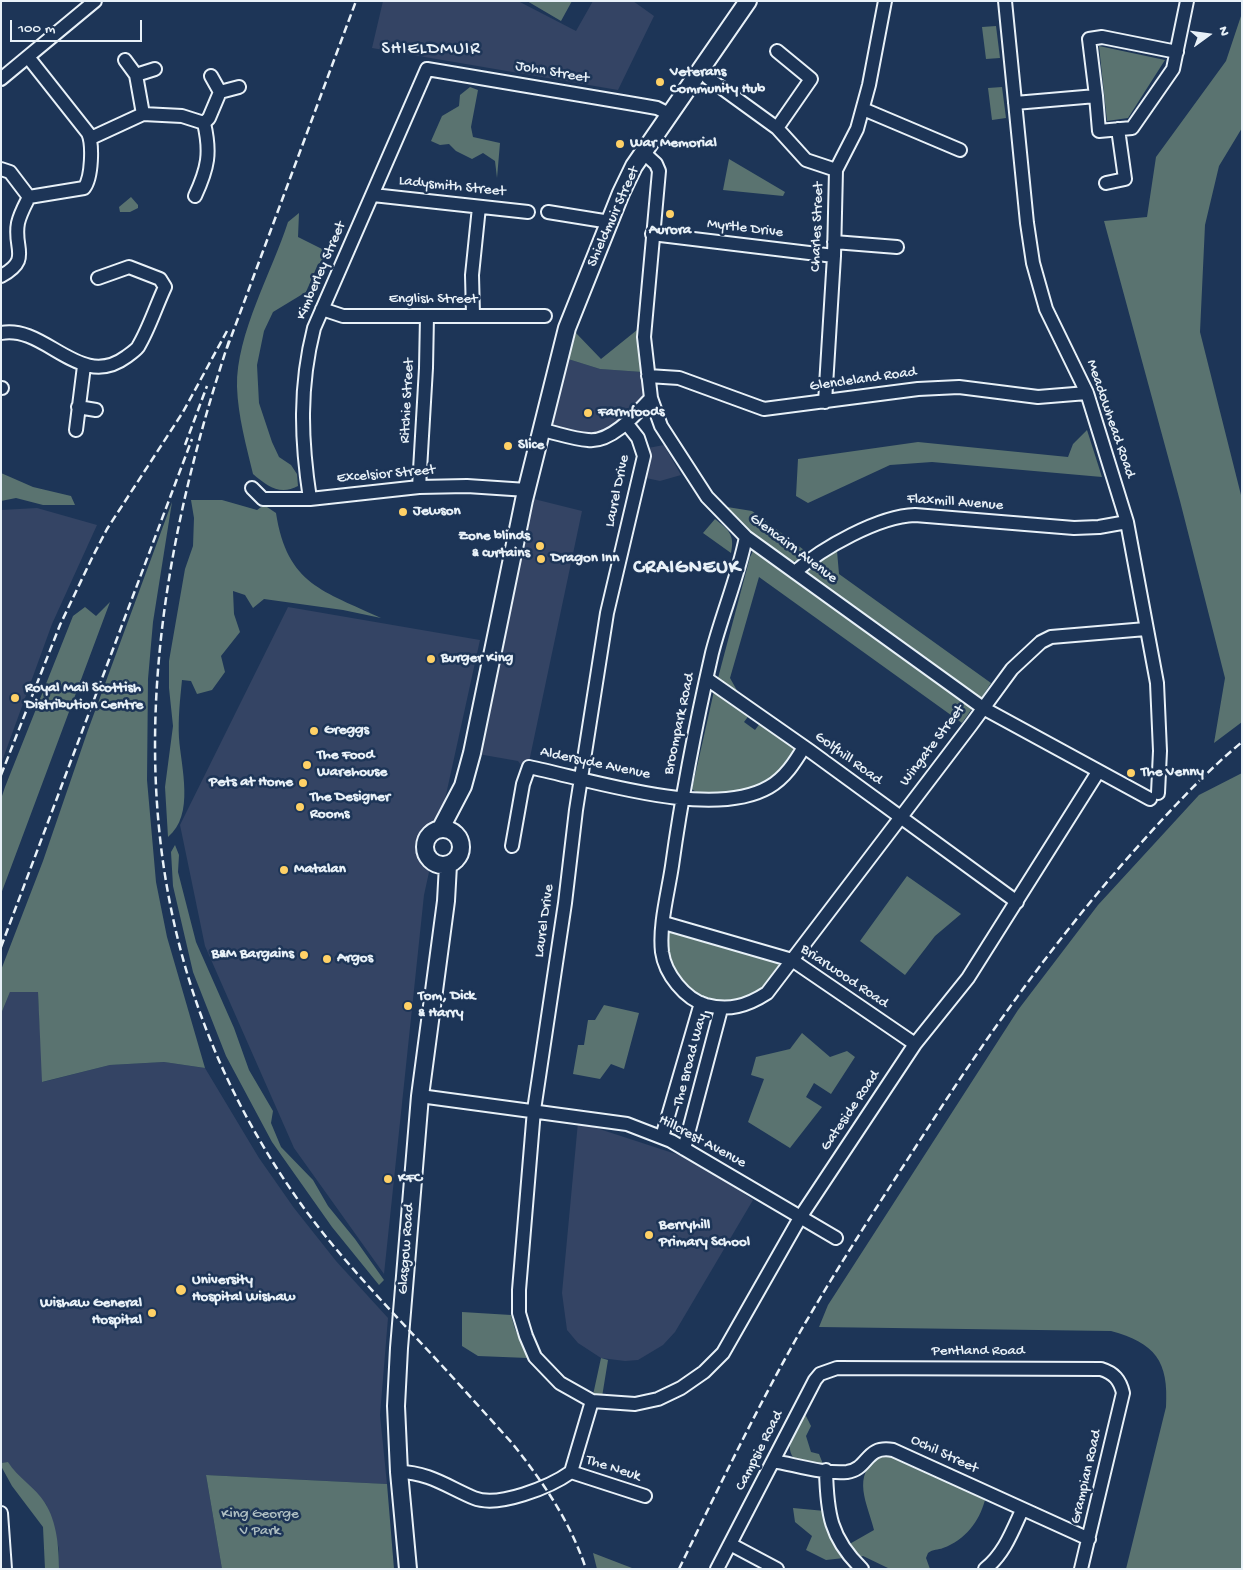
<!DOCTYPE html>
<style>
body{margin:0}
#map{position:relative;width:1243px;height:1570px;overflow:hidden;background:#1d3557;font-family:"Gochi Hand",sans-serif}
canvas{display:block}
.frame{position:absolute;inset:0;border:2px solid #e8f1f8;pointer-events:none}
.north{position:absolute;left:1183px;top:10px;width:50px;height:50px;-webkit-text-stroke:4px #1d3557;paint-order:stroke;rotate:76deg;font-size:14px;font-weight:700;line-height:20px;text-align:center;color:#e8f1f8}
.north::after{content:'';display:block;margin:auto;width:18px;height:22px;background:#e8f1f8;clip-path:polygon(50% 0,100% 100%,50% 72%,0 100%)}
.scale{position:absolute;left:10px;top:20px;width:132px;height:22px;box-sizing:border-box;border:2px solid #e8f1f8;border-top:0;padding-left:6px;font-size:15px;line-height:18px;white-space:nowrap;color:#e8f1f8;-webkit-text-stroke:4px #1d3557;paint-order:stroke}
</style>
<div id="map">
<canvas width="1243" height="1570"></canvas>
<div class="frame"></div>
<div class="north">N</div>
<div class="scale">100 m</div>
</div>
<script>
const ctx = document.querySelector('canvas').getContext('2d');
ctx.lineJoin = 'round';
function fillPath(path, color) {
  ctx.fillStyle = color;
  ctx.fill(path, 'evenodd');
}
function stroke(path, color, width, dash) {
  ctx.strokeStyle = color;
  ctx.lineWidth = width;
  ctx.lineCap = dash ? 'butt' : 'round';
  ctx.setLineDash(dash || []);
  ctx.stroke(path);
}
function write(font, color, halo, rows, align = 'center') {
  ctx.font = font + ' "Gochi Hand",sans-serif';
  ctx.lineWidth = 5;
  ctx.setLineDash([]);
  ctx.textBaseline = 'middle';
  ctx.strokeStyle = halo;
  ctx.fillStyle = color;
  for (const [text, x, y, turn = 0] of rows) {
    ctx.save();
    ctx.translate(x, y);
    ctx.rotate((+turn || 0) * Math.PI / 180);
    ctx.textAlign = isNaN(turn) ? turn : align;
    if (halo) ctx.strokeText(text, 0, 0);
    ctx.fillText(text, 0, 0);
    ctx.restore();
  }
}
fillPath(new Path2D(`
 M 383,1 L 518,1 L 576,31 L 593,1 L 633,1 L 654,16 L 618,90 L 372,48 Z
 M 568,359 L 600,369 L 642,372 L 644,393 L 642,399 L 624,420 L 602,432 L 592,435 L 550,428 Z
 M 664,445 L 681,475 L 660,481 L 646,478 L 648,448 Z
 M 534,499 L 582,511 L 529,762 L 521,765 L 518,761 L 478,754 Z
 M 37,508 L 97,525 L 52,624 L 1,764 L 1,510 Z
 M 288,607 L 480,640 L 424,895 L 384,1274 L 294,1148 L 205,946 L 180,825 Z
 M 38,991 L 43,1082 L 110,1065 L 164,1062 L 205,1068 L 259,1158 L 294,1208 L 336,1261 L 388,1318 L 380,1415 L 387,1484 L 206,1475 L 222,1569 L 59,1569 L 59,1549 L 46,1504 L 15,1473 L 8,1462 L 1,1463 L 1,1014 L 10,992 Z
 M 578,1122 L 682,1156 L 721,1177 L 753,1200 L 675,1332 L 663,1345 L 638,1360 L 625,1361 L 601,1358 L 578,1343 L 567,1330 L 562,1293 Z`), '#344464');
fillPath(new Path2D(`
 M 527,1 L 572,1 L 561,21 Z
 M 1242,13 L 1242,128 L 1219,166 L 1205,225 L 1200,332 L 1242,499 L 1242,722 L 1214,743 L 1225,678 L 1180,501 L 1104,221 L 1147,217 L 1156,157 L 1226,61 Z
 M 996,26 L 1000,58 L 986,59 L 982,27 Z
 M 1099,46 L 1165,60 L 1128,118 L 1107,121 Z
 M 470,87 L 478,90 L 471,127 L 473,137 L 500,143 L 497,178 L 495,161 L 483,153 L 472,159 L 456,151 L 449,144 L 440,145 L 431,141 L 442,116 L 459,106 L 460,95 Z
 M 1002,87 L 1006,118 L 992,120 L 988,88 Z
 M 729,159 L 785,192 L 783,196 L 723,190 Z
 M 131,197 L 138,205 L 138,208 L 130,212 L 120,212 L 119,207 Z
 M 299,213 L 298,237 L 334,255 L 318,264 L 306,292 L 273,312 L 264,331 L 257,365 L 259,403 L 272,442 L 279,457 L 291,465 L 297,474 L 298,486 C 280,496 267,486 253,474 C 246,445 238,416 237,387 C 236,334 272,272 288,222 Z
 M 637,330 L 642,372 L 600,369 L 568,359 L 576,333 L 601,359 Z
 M 1087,430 L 1102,477 L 932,462 L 890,465 L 808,503 L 796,496 L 798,459 L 918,442 L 1068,457 L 1073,444 Z
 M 1,473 L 33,487 L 71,496 L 75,505 L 43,505 L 16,498 L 1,501 Z
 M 191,500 L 222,500 L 257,510 L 264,505 L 276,513 C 287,585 324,591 381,618 L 343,610 L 264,599 L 253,608 L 245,595 L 233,591 L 234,614 L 240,632 L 221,656 L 225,672 L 212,690 L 197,694 L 191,681 L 182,680 C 180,700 178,718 179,738 C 181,767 195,815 168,837 L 165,787 L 173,726 L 169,688 L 169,661 L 185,569 L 193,546 L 194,518 Z
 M 172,502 L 153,622 L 148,679 L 147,780 L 156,882 L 167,937 L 205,1068 L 164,1062 L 110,1065 L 42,1082 L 38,992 L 10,992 L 1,1014 L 1,970 L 43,861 L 88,730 Z
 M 721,506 L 752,511 L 808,553 L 797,561 L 787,562 L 726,513 Z
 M 715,519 C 729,530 735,535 731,553 L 703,533 Z
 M 753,551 L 759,551 L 970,703 L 971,710 L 962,723 L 759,577 L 730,678 L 739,694 L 718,678 L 750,557 Z
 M 837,551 L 839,574 L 991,683 L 982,697 L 976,699 L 808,577 L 807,572 L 809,567 Z
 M 110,602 L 1,894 L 1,799 L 5,787 L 73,616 L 85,607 L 96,616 Z
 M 714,691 L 750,714 L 744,722 L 755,730 L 761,722 L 792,744 L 796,749 C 790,764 776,779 761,786 C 748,793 703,800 692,789 Z
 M 1242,773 L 1242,1569 L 1126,1569 L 1166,1407 C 1169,1361 1155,1343 1111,1331 L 819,1327 L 828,1305 L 1018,1010 L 1098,905 L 1199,795 Z
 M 175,845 L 179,855 L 178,872 L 196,942 L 234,1028 L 249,1070 L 273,1111 L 271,1123 L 281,1147 L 313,1180 L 328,1206 L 355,1239 L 384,1280 L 379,1285 L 332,1227 L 272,1142 L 226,1056 L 193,972 L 173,886 L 171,852 Z
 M 907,876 L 961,914 L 935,936 L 905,975 L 860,941 Z
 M 672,931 L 777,960 L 779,967 C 772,977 765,991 754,997 C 709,1018 665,980 668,934 Z
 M 604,1005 L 639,1013 L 624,1069 L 611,1064 L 600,1079 L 573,1074 L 578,1045 L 584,1045 L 588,1020 L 595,1020 Z
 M 802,1033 L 830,1057 L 847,1051 L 855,1057 L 831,1094 L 814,1083 L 806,1097 L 822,1107 L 790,1148 L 748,1122 L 764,1079 L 751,1075 L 756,1057 L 790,1049 Z
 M 462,1312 L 511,1315 L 515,1329 L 528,1358 L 478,1356 L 462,1346 Z
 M 601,1358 L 608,1360 L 602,1397 L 593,1395 Z
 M 804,1412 L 811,1426 L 806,1436 L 811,1452 L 819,1454 L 823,1464 L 796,1460 C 781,1448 798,1426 804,1412 Z
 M 880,1455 L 891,1455 L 985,1500 C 979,1522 965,1540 943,1548 C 938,1550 933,1549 928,1553 L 926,1558 L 930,1569 L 890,1569 L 863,1556 L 855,1558 L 846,1546 L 874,1530 C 868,1504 850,1476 880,1455 Z
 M 8,1462 C 18,1478 35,1487 45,1503 C 57,1522 59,1548 59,1569 L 45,1569 L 43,1527 L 12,1486 L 1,1466 L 1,1463 Z
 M 206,1475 L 387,1484 L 394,1569 L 222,1569 Z
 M 793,1508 L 825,1511 L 844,1558 L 826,1560 L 806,1550 L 812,1536 L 795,1522 Z
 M 593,1553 L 632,1568 L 634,1569 L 597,1569 Z`), '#5a7370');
const minor = new Path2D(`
 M 1005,1 L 1027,223 L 1033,263 L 1046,309 L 1087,393 L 1127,522 L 1157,683 L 1160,751 L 1158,793
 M 777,51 L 811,79 L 777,128
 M 125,60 L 136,75 L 143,114
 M 136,75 L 155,69
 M 708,78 L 777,128 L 806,160 L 836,170
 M 1,79 L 95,1
 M 220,92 L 239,87
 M 1096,96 L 1089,39 L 1102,37 L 1177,52
 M 1015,103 L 1096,96 L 1099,131 L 1132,128 L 1173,69 L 1187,1
 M 863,109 L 960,150
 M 91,138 L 143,114 L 182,116 L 204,123 L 209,118 L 220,92 L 211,76
 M 644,153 L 656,164 L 659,171 L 644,337 L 651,398 L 661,426 L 707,497 L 746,537 L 983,708 L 1150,799
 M 1,169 L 10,172 L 29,197
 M 1106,183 L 1125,179 L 1118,129
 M 373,195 L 528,212
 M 195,196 C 208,168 211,153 204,123
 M 548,212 L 610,222
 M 652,234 L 834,256
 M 834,242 L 897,247
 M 1,276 C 32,259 13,249 18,223 C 20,214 25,205 29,197 L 84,188 C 92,178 93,144 88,133 L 28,57
 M 322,309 L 343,316 L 545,316
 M 473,315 L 472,275 L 479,207
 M 1,333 C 45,324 80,391 126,357 C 130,354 135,351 138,347 C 149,329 156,306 165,287 L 160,279 L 129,267 L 98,278
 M 648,376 L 679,378 L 764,409 L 918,389 L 959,387 L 1038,397 L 1087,393
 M 1,388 L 2,388
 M 825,402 L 834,256 L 836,170 L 857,129 L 869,85 L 885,1
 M 78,407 L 96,410
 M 627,424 L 638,438 L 644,456 L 607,613 L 576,810 L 565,903 L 534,1110 L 519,1290 L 519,1313 L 526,1336 L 535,1357 L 560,1383 L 592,1401 L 635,1404 L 658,1399 L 681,1388 L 704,1372 L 723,1353 L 801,1216 L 915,1044 L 968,978 L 1098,772
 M 76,430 L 84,366
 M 542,430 C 557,433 573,439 588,440 C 611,443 636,414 651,398
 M 419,487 L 426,368 L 427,316
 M 252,488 L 263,499 L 310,499 L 419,487 L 467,486 L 527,490
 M 310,499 C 301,440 299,387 314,328 L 427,69 L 640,105 L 657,108 L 669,114
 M 746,537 C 738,577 722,614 712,653 C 696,723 682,794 672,866 C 668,893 659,925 662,952 C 665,974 685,999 706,1005 C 729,1011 747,1006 767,993 L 971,725 L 1012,669 L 1041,642 L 1051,637 L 1146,629
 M 795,572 C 822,548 879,516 915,515 L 1074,528 L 1099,527 L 1127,522
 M 707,679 L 810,751 L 1017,902
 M 512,846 L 523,784 L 529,767 C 592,780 712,820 769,787 C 785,778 795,762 804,747
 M 664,923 L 792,960 L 915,1044
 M 420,1096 L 627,1124 L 671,1141 L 836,1238
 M 662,1137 L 701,1003
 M 684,1149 L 721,1009
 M 773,1461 C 796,1465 824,1474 847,1472 C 869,1469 865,1445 893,1450 L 1089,1539
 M 826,1470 C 827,1513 830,1538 862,1569
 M 399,1472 C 428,1472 448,1487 474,1498 C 498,1508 550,1487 571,1472 L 592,1401
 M 571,1472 L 645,1496
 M 1,1513 L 5,1569
 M 730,1544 L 777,1569
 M 717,1569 L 815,1380 L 820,1374 L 837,1368 L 1101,1369 C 1114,1373 1120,1380 1123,1393 L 1081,1569
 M 985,1569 C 1004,1554 1012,1532 1022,1510`);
const major = new Path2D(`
 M 441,828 L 463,786 L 472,753 L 524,500 L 567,328 L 621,193 L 634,166 L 748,1
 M425 847a18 18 0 1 1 36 0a18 18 0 1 1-36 0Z
 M 408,1569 L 399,1472 L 396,1406 L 399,1348 L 420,1096 L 446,901 L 448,865`);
stroke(minor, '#e8f1f8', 16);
stroke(major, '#e8f1f8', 20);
stroke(minor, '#1d3557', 12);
stroke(major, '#1d3557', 16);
stroke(new Path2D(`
 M 229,341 C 130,640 109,935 301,1204 C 337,1254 379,1298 421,1343 C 452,1376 482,1410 512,1443 C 543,1482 570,1521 586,1569
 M 227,348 L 356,1
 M 185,445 L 207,386
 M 1,775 L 60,625 L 92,558 L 107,529 L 183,412 L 227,331
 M 1,947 L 192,439
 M 679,1569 C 717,1491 754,1414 796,1339 C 839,1264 886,1193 933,1120 C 993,1027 1058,937 1132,853 C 1167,814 1201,776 1242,742`), '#e8f1f8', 2.5, [8, 4]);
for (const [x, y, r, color] of [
 [660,82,5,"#ffd166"],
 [620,144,5,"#ffd166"],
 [670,214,5,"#ffd166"],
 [588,413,5,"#ffd166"],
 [508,446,5,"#ffd166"],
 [403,512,5,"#ffd166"],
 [540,546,5,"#ffd166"],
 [541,559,5,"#ffd166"],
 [431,659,5,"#ffd166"],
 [15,698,5,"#ffd166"],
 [314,731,5,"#ffd166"],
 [307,765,5,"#ffd166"],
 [1131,773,5,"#ffd166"],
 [303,783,5,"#ffd166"],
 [300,807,5,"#ffd166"],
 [284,870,5,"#ffd166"],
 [304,955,5,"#ffd166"],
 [327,959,5,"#ffd166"],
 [408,1006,5,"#ffd166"],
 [388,1179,5,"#ffd166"],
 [649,1235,5,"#ffd166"],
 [181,1290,6,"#ffd166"],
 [152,1313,5,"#ffd166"]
]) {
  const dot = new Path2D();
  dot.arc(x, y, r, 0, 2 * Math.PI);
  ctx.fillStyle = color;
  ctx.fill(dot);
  stroke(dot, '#1d3557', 2);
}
write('15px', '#e8f1f8', '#1d3557', [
 ["John Street",552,73,10],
 ["Ladysmith Street",452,187,6],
 ["Shieldmuir Street",614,217,-66],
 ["Charles Street",818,227,-88],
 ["Myrtle Drive",745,229,7],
 ["Kimberley Street",322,271,-67],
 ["English Street",433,300],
 ["Glencleland Road",863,380,-8],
 ["Ritchie Street",408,401,-87],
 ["Meadowhead Road",1110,419,71],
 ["Excelsior Street",386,475,-5],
 ["Laurel Drive",618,491,-78],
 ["Flaxmill Avenue",955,503,4],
 ["Glencairn Avenue",793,549,37],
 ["Broompark Road",680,724,-78],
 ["Wingate Street",933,746,-53],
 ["Golfhill Road",848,759,36],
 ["Aldersyde Avenue",595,764,12],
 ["Laurel Drive",545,921,-82],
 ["Briarwood Road",844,977,34],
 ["The Broad Way",691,1060,-75],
 ["Gateside Road",851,1111,-56],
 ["Hillcrest Avenue",702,1142,28],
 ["Glasgow Road",407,1249,-86],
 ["Pentland Road",978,1352],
 ["Campsie Road",760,1451,-63],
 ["Ochil Street",944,1455,25],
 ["The Neuk",613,1469,18],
 ["Grampian Road",1087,1477,-77]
]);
write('bold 15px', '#e8f1f8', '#1d3557', [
 ["Veterans",670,73],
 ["Community Hub",670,90],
 ["War Memorial",630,144],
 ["Aurora",670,231,"center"],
 ["Farmfoods",598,413],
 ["Slice",518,446],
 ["Jewson",413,512],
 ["Zone blinds",530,537,"right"],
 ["& curtains",530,554,"right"],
 ["Dragon Inn",551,559],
 ["Burger King",441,659],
 ["Royal Mail Scottish",25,689],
 ["Distribution Centre",25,706],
 ["Greggs",324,731],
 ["The Food",317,756],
 ["Warehouse",317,773],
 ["The Venny",1141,773],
 ["Pets at Home",293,783,"right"],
 ["The Designer",310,798],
 ["Rooms",310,815],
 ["Matalan",294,870],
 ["B&M Bargains",294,955,"right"],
 ["Argos",337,959],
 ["Tom, Dick",418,997],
 ["& Harry",418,1014],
 ["KFC",398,1179],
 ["Berryhill",659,1226],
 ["Primary School",659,1243],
 ["University",192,1281],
 ["Hospital Wishaw",192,1298],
 ["Wishaw General",142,1304,"right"],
 ["Hospital",142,1321,"right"]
], 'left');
write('15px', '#afbfc2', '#1d3557', [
 ["King George",260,1515],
 ["V Park",260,1532]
]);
ctx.letterSpacing = '1px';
write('18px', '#e8f1f8', '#1d3557', [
 ["SHIELDMUIR",431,50]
]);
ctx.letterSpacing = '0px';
ctx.letterSpacing = '1px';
write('bold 20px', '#e8f1f8', '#1d3557', [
 ["CRAIGNEUK",687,569]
]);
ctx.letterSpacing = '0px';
</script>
